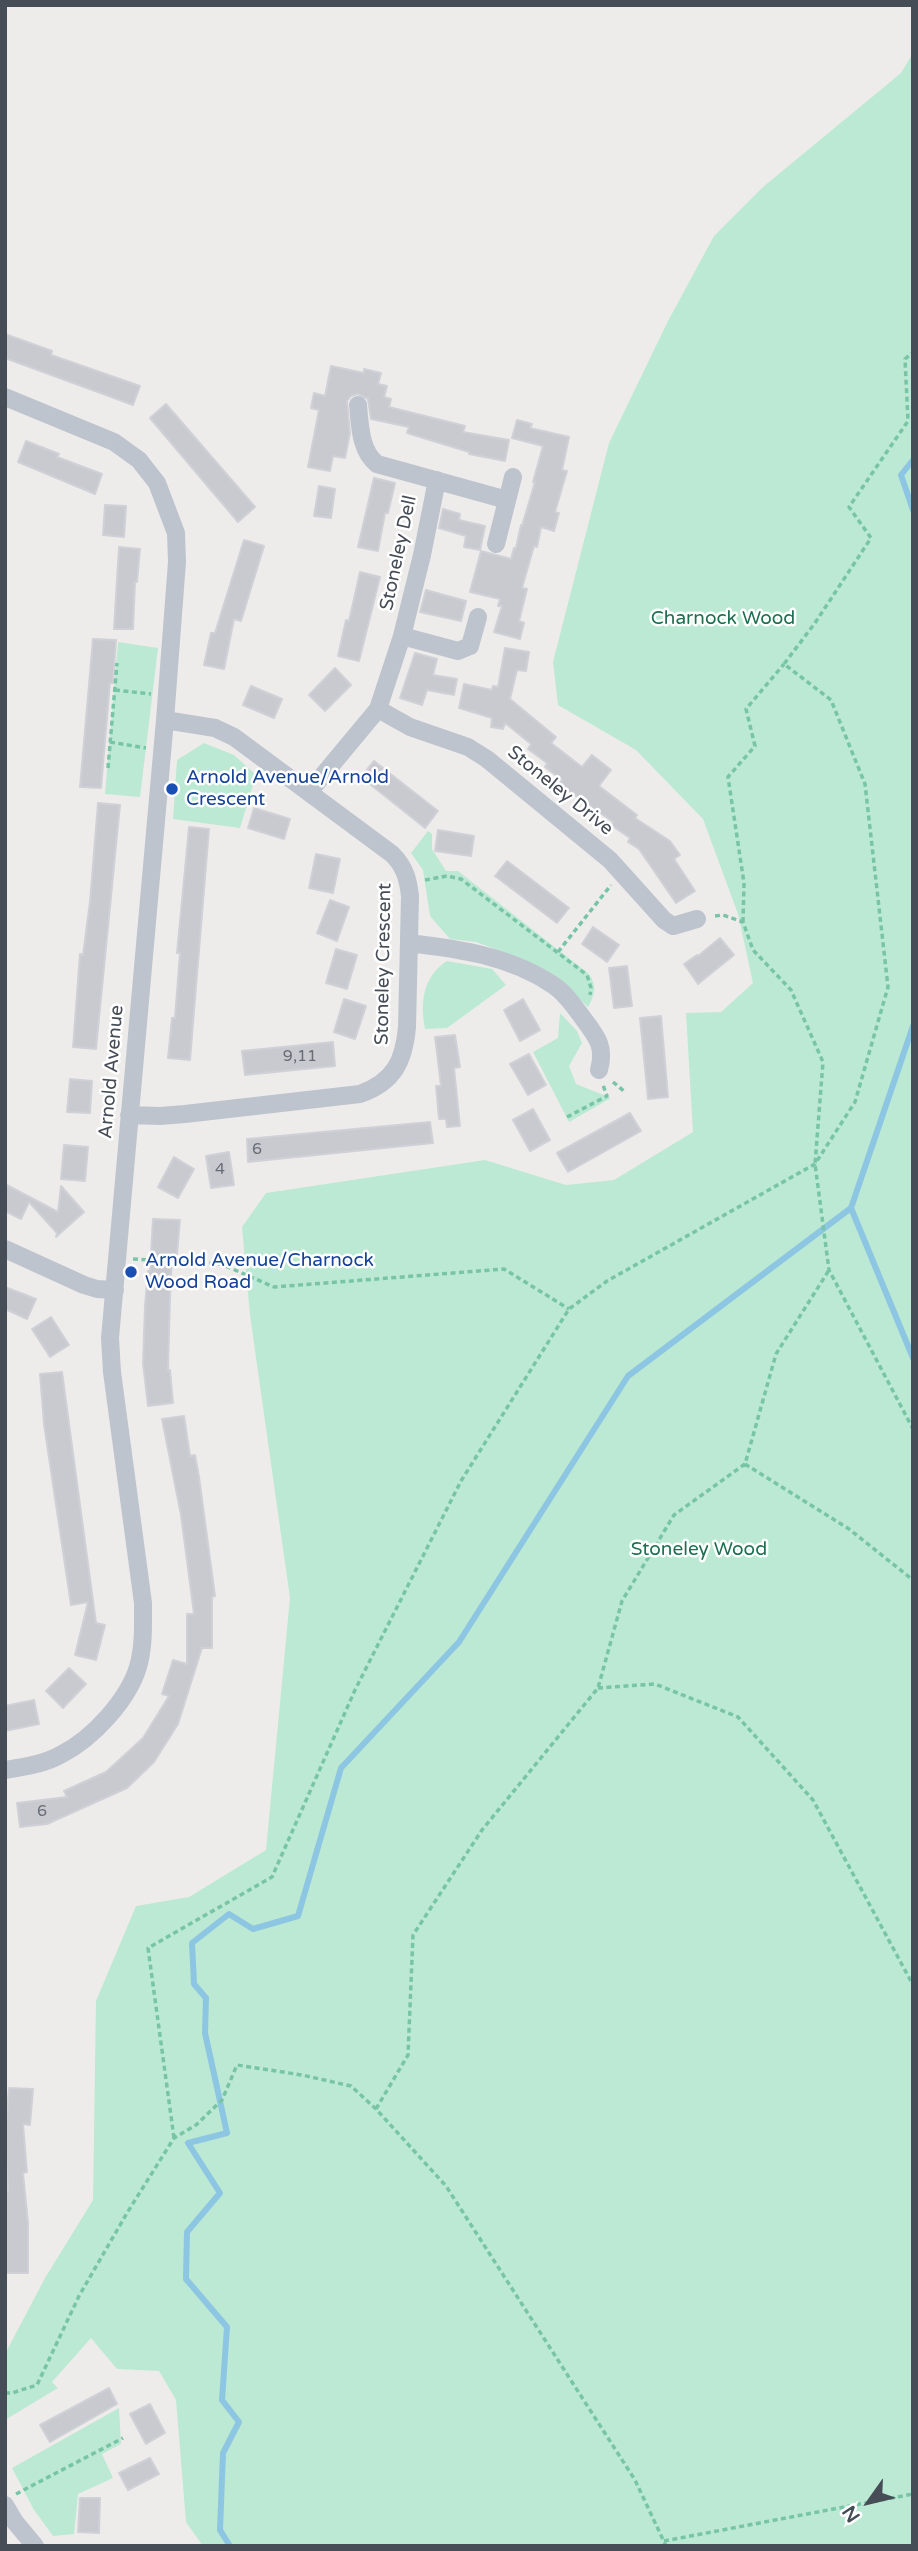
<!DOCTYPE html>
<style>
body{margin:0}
#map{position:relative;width:918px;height:2551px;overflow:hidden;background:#eeeceb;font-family:"Varela Round",sans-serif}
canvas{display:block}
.frame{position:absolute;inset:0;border:7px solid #464d57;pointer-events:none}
.north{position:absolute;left:834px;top:2467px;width:70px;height:70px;-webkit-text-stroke:5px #fff;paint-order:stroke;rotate:236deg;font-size:19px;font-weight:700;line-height:28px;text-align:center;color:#464d57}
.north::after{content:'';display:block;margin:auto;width:24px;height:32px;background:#464d57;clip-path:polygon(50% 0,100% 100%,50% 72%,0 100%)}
</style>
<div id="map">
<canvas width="918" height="2551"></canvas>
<div class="frame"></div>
<div class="north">N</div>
</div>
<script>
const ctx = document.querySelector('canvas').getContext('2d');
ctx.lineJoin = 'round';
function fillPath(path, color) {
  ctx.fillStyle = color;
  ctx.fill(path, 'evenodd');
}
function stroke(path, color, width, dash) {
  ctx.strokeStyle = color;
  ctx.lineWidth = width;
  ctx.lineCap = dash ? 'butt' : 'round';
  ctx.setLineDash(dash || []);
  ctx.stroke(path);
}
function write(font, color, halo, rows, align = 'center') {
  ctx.font = font + ' "Varela Round",sans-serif';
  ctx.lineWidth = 5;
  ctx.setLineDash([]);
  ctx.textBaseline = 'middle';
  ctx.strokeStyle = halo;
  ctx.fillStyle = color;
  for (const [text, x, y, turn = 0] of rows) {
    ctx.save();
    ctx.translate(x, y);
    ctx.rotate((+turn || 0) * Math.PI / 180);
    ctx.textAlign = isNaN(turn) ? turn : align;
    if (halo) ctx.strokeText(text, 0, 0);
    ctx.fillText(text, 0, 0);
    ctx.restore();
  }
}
fillPath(new Path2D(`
 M 913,53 L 913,2546 L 203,2546 L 186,2522 L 176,2400 L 159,2371 L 117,2369 L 91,2338 L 52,2382 L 58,2388 L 5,2420 L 5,2354 L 45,2278 L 93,2200 L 96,2001 L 136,1906 L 189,1897 L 266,1850 L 290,1598 L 250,1315 L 242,1227 L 266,1193 L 485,1160 L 566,1185 L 614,1180 L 693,1132 L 686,1013 L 721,1012 L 753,983 L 738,914 L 703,819 L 636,750 L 558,705 L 553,662 L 609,443 L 668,321 L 714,236 L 763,187 L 901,73 Z
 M 118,642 L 158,648 L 140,797 L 105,794 Z
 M 204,743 L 234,755 L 256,775 L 240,828 L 173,819 L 177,760 Z
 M 428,831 L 432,834 L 432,849 L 446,871 L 458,871 L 589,974 C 597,986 595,995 588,1007 L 558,979 L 523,959 L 476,942 L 450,939 L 430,916 L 423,870 L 411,853 Z
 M 447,961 L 492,969 L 506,985 L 447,1028 L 425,1029 C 420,1001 423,977 447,961 Z
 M 560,1013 L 577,1031 L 582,1043 L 569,1066 L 576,1084 L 611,1098 L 569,1122 L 533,1052 L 558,1038 Z
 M 119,2408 L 121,2444 L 102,2454 L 113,2478 L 78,2494 L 74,2534 L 53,2536 L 34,2510 L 12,2468 Z`), '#bce9d3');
stroke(new Path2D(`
 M 913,460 L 901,475 L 913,510
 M 851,1208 L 913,1358
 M 230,2546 L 220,2530 L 223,2453 L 239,2422 L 222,2400 L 227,2327 L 186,2279 L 187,2232 L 220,2193 L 188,2143 L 227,2133 L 205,2033 L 206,1998 L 194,1984 L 192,1943 L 229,1914 L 253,1929 L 298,1916 L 341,1768 L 459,1642 L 628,1376 L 851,1208 L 913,1026`), '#8dc6e2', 6);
const building = new Path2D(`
 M 5,334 L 52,351 L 51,355 L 140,386 L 133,405 L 5,358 Z
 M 331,366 L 364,373 L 364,369 L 381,373 L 378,384 L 387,386 L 384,397 L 391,399 L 389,407 L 465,426 L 463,432 L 509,440 L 505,461 L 469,454 L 469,452 L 407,433 L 409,427 L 371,419 L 368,399 L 358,394 L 351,396 L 347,401 L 350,433 L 345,458 L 333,456 L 330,471 L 308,467 L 319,410 L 311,408 L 314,393 L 325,396 Z
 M 166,404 L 255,507 L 238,522 L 150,418 Z
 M 517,420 L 532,424 L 530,428 L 569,437 L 562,470 L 567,471 L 555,512 L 559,513 L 554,531 L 541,527 L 537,547 L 534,546 L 522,588 L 527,589 L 519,621 L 524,623 L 520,639 L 494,632 L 502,606 L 498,606 L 500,599 L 470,592 L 481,551 L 511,559 L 514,548 L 516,548 L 521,525 L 522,526 L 535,482 L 533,482 L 543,446 L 512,438 Z
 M 26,441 L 59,454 L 57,457 L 102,474 L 95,494 L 18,462 Z
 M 374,478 L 395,483 L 388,513 L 385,513 L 378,551 L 358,547 Z
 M 319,486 L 335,489 L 331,518 L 314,516 Z
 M 105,505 L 126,506 L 124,537 L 103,535 Z
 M 443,509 L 460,514 L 459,520 L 485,526 L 480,550 L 464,547 L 466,536 L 439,528 Z
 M 244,540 L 264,546 L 241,621 L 234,619 L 224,669 L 204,665 L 211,633 L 215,633 Z
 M 119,547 L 140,549 L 137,582 L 135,582 L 133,629 L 114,629 Z
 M 360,572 L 380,577 L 359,661 L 338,656 L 346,620 L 349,621 Z
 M 426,590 L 466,601 L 461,621 L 420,612 Z
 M 93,639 L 116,640 L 113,683 L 110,683 L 101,788 L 80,787 Z
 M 505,648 L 529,652 L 526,671 L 517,670 L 510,699 L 556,737 L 551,743 L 582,767 L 592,755 L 611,770 L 599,786 L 637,815 L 635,818 L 670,841 L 680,855 L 674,859 L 695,891 L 676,903 L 639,849 L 628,842 L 630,838 L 611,825 L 613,822 L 559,784 L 562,780 L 545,767 L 547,763 L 528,749 L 531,744 L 505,723 L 503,729 L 491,727 L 492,718 L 459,708 L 464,684 L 492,690 L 493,686 L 498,687 Z
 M 415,653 L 437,659 L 433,675 L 457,679 L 454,695 L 427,690 L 422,705 L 400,698 Z
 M 335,668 L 351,685 L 325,711 L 309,695 Z
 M 251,686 L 282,699 L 274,718 L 243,705 Z
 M 374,761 L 438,811 L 425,828 L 361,777 Z
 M 98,803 L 120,805 L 96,1049 L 73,1047 L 80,954 L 83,955 L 90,902 Z
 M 254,808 L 290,819 L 284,839 L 248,828 Z
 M 189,827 L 209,829 L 190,1060 L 168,1058 L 172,1018 L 175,1018 L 180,953 L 177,953 Z
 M 438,830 L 474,836 L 471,856 L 435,851 Z
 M 316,854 L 340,859 L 333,893 L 309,888 Z
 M 507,861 L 569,908 L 557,923 L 495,876 Z
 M 330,900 L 349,907 L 337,941 L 317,933 Z
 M 593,927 L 619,945 L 607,962 L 582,944 Z
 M 720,938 L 734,955 L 698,984 L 684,964 L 697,955 L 698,956 Z
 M 336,949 L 357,955 L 347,989 L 326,983 Z
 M 627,966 L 632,1006 L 614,1008 L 609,968 Z
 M 344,999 L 366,1006 L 355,1039 L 334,1032 Z
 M 523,999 L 540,1030 L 520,1041 L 504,1010 Z
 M 661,1016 L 668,1097 L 648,1099 L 640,1018 Z
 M 455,1035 L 460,1067 L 454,1068 L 460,1126 L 447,1127 L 446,1119 L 439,1119 L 436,1086 L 441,1086 L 435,1037 Z
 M 333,1042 L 335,1066 L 245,1075 L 242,1051 Z
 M 529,1054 L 546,1085 L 528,1095 L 510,1064 Z
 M 70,1079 L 92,1081 L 90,1113 L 67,1112 Z
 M 533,1109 L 550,1140 L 530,1151 L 513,1120 Z
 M 630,1113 L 641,1131 L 568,1172 L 557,1153 Z
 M 430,1122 L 433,1143 L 248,1162 L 247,1139 Z
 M 64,1145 L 88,1147 L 85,1181 L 61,1179 Z
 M 229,1152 L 234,1185 L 211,1188 L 206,1156 Z
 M 174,1157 L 194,1169 L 178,1198 L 158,1187 Z
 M 5,1184 L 58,1212 L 61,1186 L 84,1212 L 56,1237 L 57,1233 L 29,1202 L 21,1219 L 5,1211 Z
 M 153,1219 L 180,1220 L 177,1254 L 172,1254 L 170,1298 L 168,1370 L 170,1370 L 173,1403 L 148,1406 L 143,1363 L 145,1306 L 148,1271 L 150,1271 Z
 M 5,1287 L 36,1299 L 27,1319 L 5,1309 Z
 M 51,1317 L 69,1345 L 50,1357 L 32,1329 Z
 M 62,1372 L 96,1623 L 105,1625 L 96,1660 L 75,1655 L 88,1602 L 71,1605 L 44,1424 L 40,1374 Z
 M 184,1416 L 190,1456 L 195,1455 L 199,1477 L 215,1596 L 212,1597 L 212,1648 L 202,1648 L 178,1724 L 154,1762 L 127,1788 L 47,1824 L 20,1827 L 17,1803 L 67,1797 L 64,1791 L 106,1772 L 143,1738 L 169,1696 L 162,1694 L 173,1660 L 187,1664 L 187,1614 L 194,1614 L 181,1515 L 162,1419 Z
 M 69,1668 L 86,1684 L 63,1708 L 46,1691 Z
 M 34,1700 L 39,1724 L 5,1731 L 5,1706 Z
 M 9,2088 L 33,2089 L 30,2125 L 23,2124 L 27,2172 L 23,2173 L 28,2223 L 28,2273 L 5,2273 L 5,2191 L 8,2191 L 5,2133 Z
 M 109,2388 L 117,2404 L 50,2442 L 40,2425 Z
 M 150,2404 L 165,2433 L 146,2444 L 130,2414 Z
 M 150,2458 L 159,2474 L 128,2490 L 119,2473 Z
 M 80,2498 L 100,2498 L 99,2533 L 78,2532 Z`);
fillPath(building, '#c9cad0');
stroke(building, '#d0d1d7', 2);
stroke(new Path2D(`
 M 115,690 L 151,694
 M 110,742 L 146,748
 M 108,768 L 117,663
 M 425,880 L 447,876 L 461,879 L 587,975 L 591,988 L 590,995
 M 715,916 L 723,915 L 743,922 L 753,950 L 791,990 L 823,1062 L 815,1164 L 829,1270 L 913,1429
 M 743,922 L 744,883 L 728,777 L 755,746 L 746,709 L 784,664
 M 558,952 L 611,885
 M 613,1082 L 625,1092
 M 567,1117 L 607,1096 L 603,1085
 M 133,1259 L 221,1264 L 274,1287 L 504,1269 L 569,1309
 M 745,1464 L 849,1529 L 913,1580
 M 598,1688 L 655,1684 L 738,1717 L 813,1800 L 913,1985
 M 376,2109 L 408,2055 L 413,1935 L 482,1830 L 598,1688 L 622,1601 L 674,1515 L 745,1464 L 776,1354 L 829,1270
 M 174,2138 L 148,1948 L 272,1877 L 355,1690 L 461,1481 L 569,1309 L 607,1281 L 815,1164 L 855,1102 L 888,987 L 865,784 L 831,700 L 784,664 L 815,623 L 871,538 L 849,507 L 908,421 L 905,359 L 913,352
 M 5,2393 L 12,2393 L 37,2385 L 79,2296 L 127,2213 L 174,2138 L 196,2125 L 222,2100 L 237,2065 L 302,2075 L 351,2086 L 376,2109 L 446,2186 L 635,2480 L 666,2546
 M 16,2494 L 123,2438
 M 664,2541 L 913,2494`), '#78c4a7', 3.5, [5, 3.5]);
stroke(new Path2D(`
 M 5,397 L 114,442 L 139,460 L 157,483 L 176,533 L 177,562 L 165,720 L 110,1338 L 112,1372 L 143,1603 C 143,1625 144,1646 138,1667 C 128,1700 93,1738 62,1754 C 45,1764 24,1767 5,1770
 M 358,405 C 360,425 360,451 377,464 L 507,500
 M 496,544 L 513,477
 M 402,636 L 458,651 L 470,646 L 478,617
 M 378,709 L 410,727 L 468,747 L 487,759 L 610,860 L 664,920 L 673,926 L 697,919
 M 309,792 L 378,709 L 402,636 L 422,555 L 437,480
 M 409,943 C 460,949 510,956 553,985 C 566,993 576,1009 585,1021 C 598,1038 605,1048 599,1070
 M 129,1115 L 160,1116 L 185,1114 L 360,1094 C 394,1082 404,1061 407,1027 L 410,896 C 408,879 405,867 392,854 L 234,737 L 215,728 L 165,720
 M 5,1249 L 84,1285 L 97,1289 L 115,1290
 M 5,2505 L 15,2522 L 35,2546`), '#bec4cd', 18);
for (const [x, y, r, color] of [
 [172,789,7,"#1a4fb4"],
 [131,1272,7,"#1a4fb4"]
]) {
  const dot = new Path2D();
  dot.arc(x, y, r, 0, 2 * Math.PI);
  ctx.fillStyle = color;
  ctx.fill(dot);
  stroke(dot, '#fff', 2.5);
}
write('16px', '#676c75', null, [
 ["9,11",300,1057],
 ["6",257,1150],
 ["4",220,1170],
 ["6",42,1812]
]);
write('19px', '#464d57', '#fff', [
 ["Stoneley Dell",399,553,-78],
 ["Stoneley Drive",560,791,39],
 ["Stoneley Crescent",384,964,-89],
 ["Arnold Avenue",112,1072,-85]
]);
write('19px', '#1e7051', '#fff', [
 ["Charnock Wood",723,619],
 ["Stoneley Wood",699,1550]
]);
write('19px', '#164399', '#fff', [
 ["Arnold Avenue/Arnold",186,778],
 ["Crescent",186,800],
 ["Arnold Avenue/Charnock",145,1261],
 ["Wood Road",145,1283]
], 'left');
</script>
